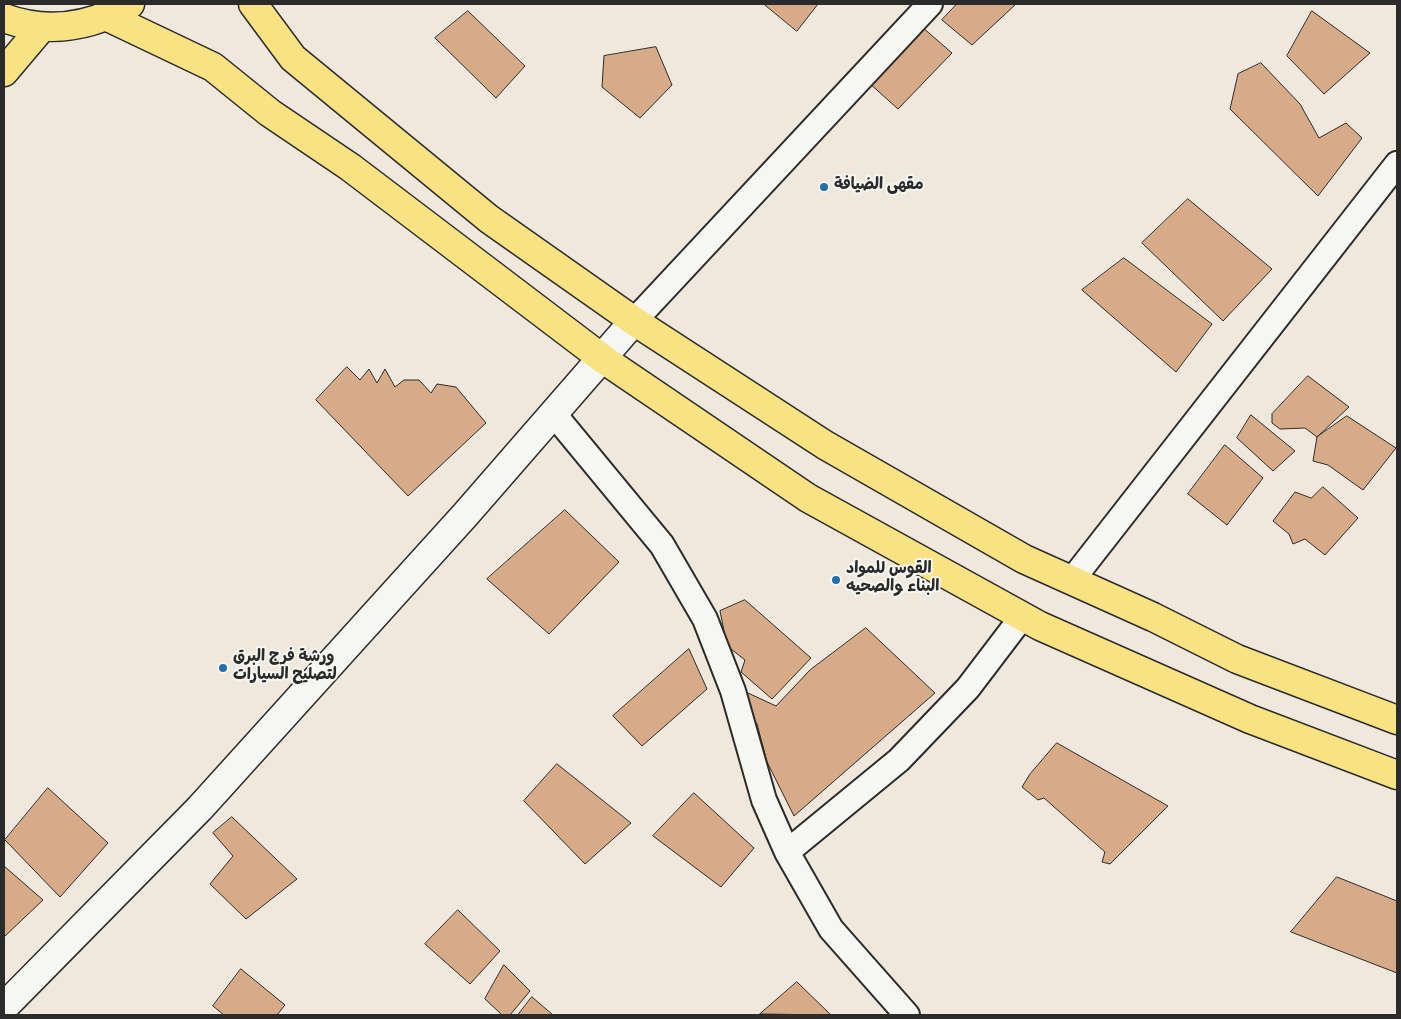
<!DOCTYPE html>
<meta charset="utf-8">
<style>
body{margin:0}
#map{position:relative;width:1401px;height:1019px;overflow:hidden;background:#f0e7dd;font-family:Dekko,sans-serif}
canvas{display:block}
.frame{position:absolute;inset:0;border:5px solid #2b2b2b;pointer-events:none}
</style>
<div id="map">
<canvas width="1401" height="1019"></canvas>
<div class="frame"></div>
</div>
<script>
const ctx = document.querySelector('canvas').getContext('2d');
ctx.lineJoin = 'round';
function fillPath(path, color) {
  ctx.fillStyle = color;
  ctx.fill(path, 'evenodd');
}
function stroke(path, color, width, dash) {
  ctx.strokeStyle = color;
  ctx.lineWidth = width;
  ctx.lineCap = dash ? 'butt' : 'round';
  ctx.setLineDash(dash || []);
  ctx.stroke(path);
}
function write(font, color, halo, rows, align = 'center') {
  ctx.font = font + ' Dekko,"Playpen Sans Arabic",sans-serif';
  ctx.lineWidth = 4;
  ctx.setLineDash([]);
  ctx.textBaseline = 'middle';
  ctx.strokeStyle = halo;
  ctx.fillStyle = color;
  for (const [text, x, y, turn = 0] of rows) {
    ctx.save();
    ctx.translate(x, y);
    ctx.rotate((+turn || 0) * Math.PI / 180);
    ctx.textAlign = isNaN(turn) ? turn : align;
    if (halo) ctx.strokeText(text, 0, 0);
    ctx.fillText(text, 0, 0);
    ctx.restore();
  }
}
const building = new Path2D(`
 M 764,4 L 818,4 L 797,31 Z
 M 957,4 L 1016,4 L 972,45 L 942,20 Z
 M 468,11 L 525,66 L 496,98 L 435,38 Z
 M 1312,11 L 1370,53 L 1324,94 L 1287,56 Z
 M 922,27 L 952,53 L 898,109 L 869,83 Z
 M 656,47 L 672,85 L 640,118 L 602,87 L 604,56 Z
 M 1261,63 L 1300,104 L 1319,138 L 1346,123 L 1362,138 L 1318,196 L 1230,109 L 1238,74 Z
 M 1188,199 L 1272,269 L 1223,321 L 1142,243 Z
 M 1124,258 L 1212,324 L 1176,372 L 1082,290 Z
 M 347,367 L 360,380 L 369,369 L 377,383 L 385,369 L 395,387 L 404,380 L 419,380 L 431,393 L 437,384 L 456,387 L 486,423 L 408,496 L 316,400 Z
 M 1308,376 L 1349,407 L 1317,437 L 1305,428 L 1280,429 L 1272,423 L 1272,414 Z
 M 1251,415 L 1295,451 L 1273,471 L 1237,438 Z
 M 1347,416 L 1396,448 L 1363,490 L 1328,465 L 1313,461 L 1317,437 Z
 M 1225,445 L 1263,478 L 1227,525 L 1188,494 Z
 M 1323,487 L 1358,518 L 1325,555 L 1305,539 L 1293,544 L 1289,534 L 1273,521 L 1295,492 L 1311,498 Z
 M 565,510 L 619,562 L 549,634 L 487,579 Z
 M 745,600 L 811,658 L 772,699 L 741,672 L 745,660 L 727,646 L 720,611 Z
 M 866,628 L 935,693 L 794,816 L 767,762 L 757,724 L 741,701 L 748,693 L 776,706 L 810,670 Z
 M 689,649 L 707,689 L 642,746 L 613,716 Z
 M 1057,743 L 1168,806 L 1110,864 L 1102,862 L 1105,852 L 1044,798 L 1038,800 L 1022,787 L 1030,774 Z
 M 557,764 L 631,823 L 585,864 L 524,801 Z
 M 48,788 L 108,843 L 60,897 L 5,840 Z
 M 694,793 L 754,848 L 721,887 L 653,836 Z
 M 232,817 L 297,879 L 246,919 L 210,884 L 233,856 L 213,833 Z
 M 4,866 L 43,900 L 4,937 Z
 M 1337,877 L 1397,901 L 1397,973 L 1291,932 Z
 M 458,910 L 500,951 L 470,984 L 425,944 Z
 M 504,965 L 530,991 L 510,1015 L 502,1015 L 485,999 Z
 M 241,969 L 285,1005 L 277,1015 L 224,1015 L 213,1006 Z
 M 797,982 L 831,1015 L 760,1014 Z
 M 532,997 L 553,1015 L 518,1015 Z`);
fillPath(building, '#d7aa88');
stroke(building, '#2b2b2b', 1);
const street = new Path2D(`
 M 634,321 L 930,4
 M 553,413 L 662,545 L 705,619 L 733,691 L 764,800 L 787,852 L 831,929 L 907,1015
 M 1072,580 L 1397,164
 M 787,852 L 899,760 L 968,688 L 1022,617`);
const secondary = new Path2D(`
 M 4,1007 L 200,808 L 466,514 L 634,321`);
const primary = new Path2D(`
 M 253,4 L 293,58 L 489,219 L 634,321 L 825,445 L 1024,559 L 1153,617 L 1237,659 L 1397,720
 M 108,17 L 213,67 L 270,113 L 350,167 L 603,359 L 808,498 L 1040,626 L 1250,719 L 1397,775
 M 4,18 C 48,34 91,27 130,4
 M 4,72 L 42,27`);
stroke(street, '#2b2b2b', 28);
stroke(secondary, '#2b2b2b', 31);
stroke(primary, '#2b2b2b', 31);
stroke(street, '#f6f6f2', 24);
stroke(secondary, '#f6f6f2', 28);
stroke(primary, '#f8e281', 28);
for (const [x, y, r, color] of [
 [824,187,5,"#1f6fb2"],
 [836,580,5,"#1f6fb2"],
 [223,668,5,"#1f6fb2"]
]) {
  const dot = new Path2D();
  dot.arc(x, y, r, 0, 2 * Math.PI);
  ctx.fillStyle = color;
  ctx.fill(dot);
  stroke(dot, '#f6f6f2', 2);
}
write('bold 16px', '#2b2b2b', '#f6f6f2', [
 ["مقهى الضيافة",834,187],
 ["القوس للمواد",846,571],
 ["البناء والصحيه",846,589],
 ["ورشة فرج البرق",233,659],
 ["لتصليح السيارات",233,677]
], 'left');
</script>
